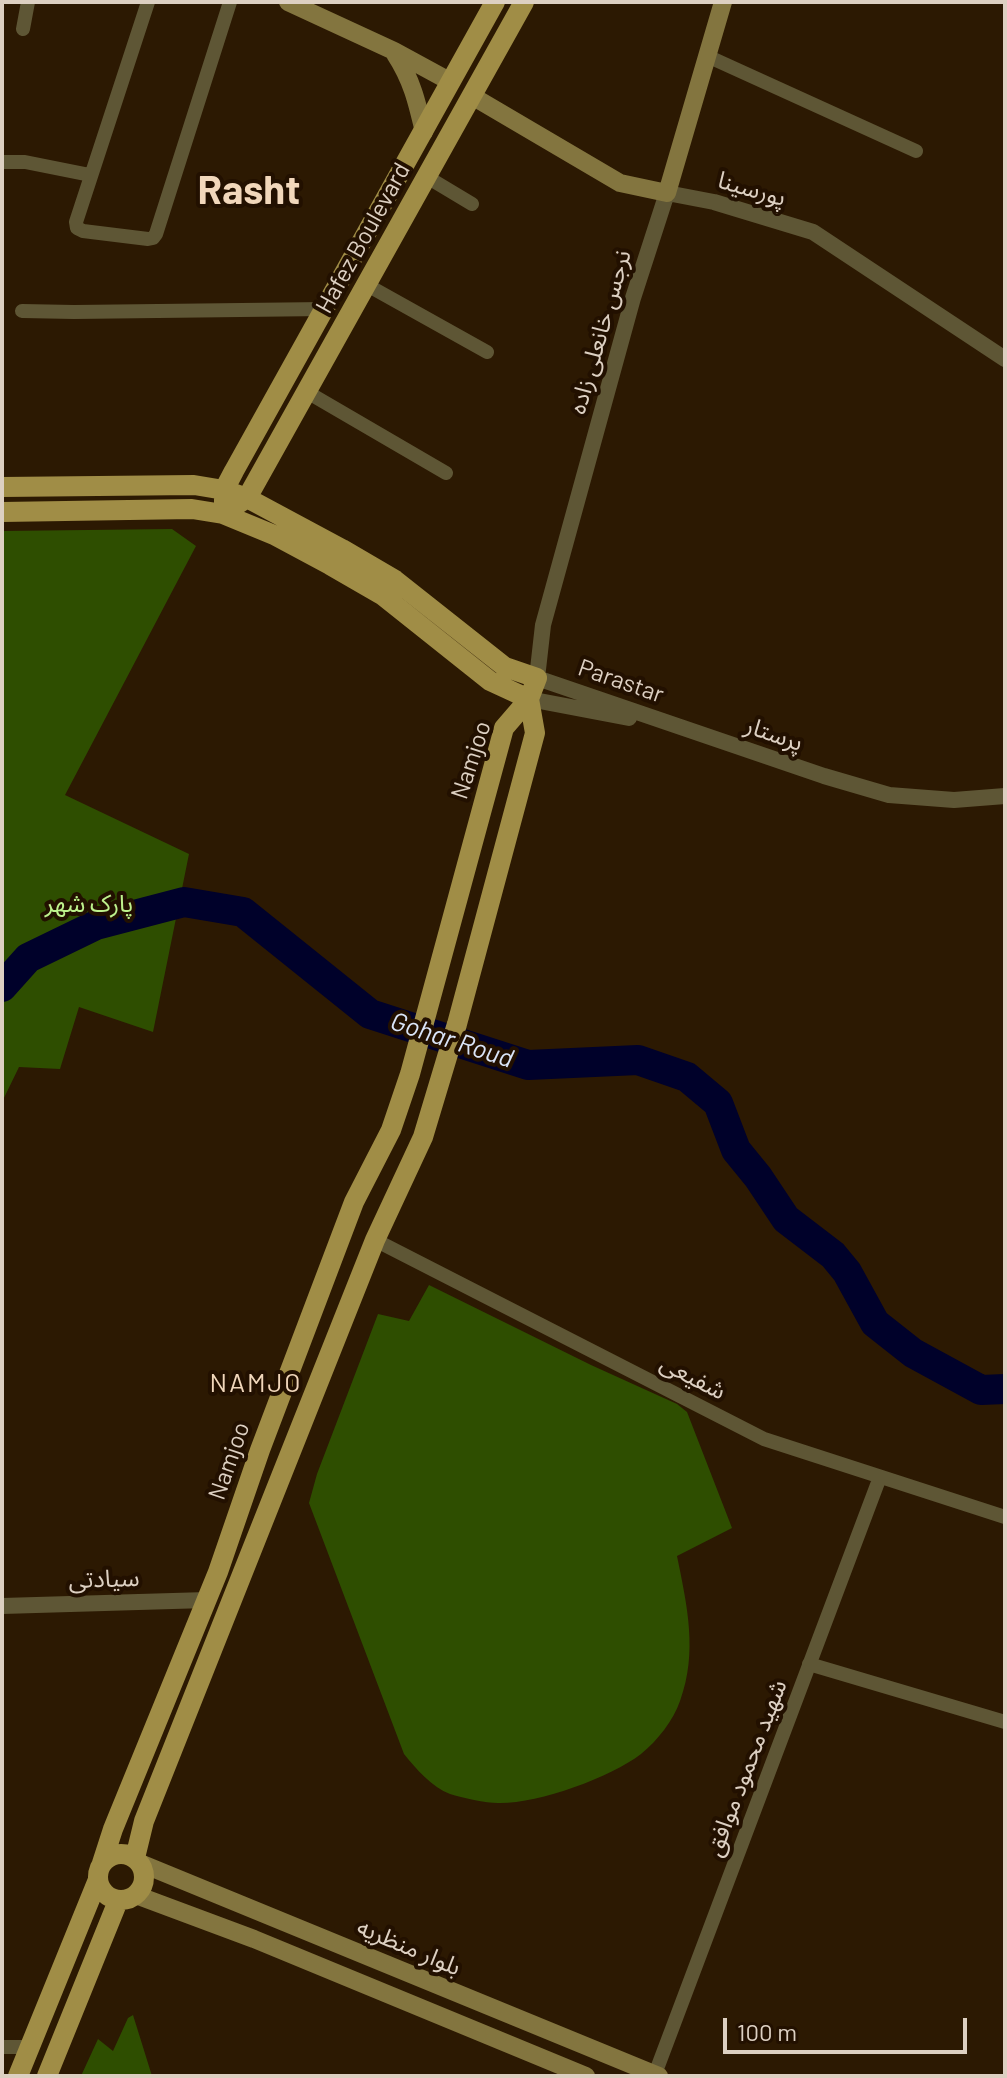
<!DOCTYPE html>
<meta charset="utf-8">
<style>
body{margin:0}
#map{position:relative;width:1007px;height:2078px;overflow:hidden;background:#2c1902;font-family:Barlow,sans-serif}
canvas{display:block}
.frame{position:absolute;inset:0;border:4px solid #ddd0c2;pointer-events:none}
.scale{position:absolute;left:723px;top:2018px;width:244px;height:36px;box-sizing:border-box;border:4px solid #ddd0c2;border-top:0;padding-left:10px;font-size:24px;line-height:28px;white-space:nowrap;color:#ddd0c2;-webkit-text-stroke:6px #221000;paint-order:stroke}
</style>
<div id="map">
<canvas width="1007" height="2078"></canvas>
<div class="frame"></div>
<div class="scale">100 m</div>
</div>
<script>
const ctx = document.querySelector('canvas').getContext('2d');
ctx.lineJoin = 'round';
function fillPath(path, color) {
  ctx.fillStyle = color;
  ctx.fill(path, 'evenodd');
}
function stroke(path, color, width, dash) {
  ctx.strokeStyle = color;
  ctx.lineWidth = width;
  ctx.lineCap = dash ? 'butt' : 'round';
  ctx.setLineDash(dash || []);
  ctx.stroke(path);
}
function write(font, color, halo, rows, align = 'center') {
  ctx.font = font + ' Barlow,"Noto Sans Arabic",sans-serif';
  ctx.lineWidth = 8;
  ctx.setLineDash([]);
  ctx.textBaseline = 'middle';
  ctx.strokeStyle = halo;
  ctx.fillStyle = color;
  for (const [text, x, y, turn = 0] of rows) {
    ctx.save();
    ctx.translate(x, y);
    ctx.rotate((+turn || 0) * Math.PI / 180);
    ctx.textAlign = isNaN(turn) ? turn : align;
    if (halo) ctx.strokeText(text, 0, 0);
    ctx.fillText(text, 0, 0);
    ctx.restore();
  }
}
fillPath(new Path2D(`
 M 172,529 L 196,546 L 65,795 L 189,854 L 153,1032 L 79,1007 L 60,1069 L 19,1067 L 2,1102 L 2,531 Z
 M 429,1285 L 591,1365 L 677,1404 L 687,1412 L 732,1528 L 677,1556 C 687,1605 698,1652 680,1701 C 673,1721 658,1740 641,1754 C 610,1778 537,1804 498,1803 C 486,1803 462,1798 450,1794 C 432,1787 416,1769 404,1754 L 309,1503 L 317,1474 L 378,1314 L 409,1321 Z
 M 133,2015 L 152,2076 L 81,2076 L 98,2039 L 113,2051 L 128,2018 Z`), '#2e4e00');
stroke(new Path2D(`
 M 2,987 L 28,958 L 96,925 L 184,902 L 243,912 L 370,1014 L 528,1065 L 638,1060 L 687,1077 L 718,1103 L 736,1150 L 758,1177 L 786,1219 L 833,1255 L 847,1272 L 875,1323 L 913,1353 L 981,1390 L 1005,1389`), '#00012a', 30);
stroke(new Path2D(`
 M 148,2 L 76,222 L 77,228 L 83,231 L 148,239 L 153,238 L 156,234 L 230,2
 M 23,29 L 28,2
 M 707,56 L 916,151
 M 2,162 L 25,162 L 90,175
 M 427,177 L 472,204
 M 367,285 L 487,352
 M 22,311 L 74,312 L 325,309
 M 307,392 L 446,473
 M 375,1240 L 764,1439 L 1005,1517
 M 809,1664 L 1005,1722
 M 2,2047 L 30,2047
 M 655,2074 L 880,1477`), '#5e5635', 14);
stroke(new Path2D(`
 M 1005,359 L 813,232 L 714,202 L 667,193 L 633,298 L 543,625 L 537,678 L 824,776 L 889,795 L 954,800 L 1005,796
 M 529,699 L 629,718
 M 2,1606 L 207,1600`), '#5e5635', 16);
stroke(new Path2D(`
 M 288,2 L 394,51 L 451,82
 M 395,54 C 412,80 417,102 424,132
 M 472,96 L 620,183 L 667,193 L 723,2
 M 140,1863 L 659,2076
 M 136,1895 L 254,1939 L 586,2076`), '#83753f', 18);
stroke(new Path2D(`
 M 2,487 L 194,485 L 224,490 L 247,498 L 342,549 L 395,580 L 505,667 L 537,678 L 529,699 L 504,728 L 410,1074 L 391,1130 L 354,1202 L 260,1450 L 218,1572 L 113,1829 L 102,1863
 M 224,504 L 224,490 L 234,471 L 495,2
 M 2,512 L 192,509 L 223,514 L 274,535 L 330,565 L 382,595 L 490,681 L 529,699
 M 223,514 L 247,498 L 524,2
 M98 1877a23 23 0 1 1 46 0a23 23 0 1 1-46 0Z
 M 135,1858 L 144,1821 L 375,1240 L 423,1137 L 457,1024 L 535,733 L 529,699
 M 18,2076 L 97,1882
 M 47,2076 L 118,1901`), '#a08d46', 20);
write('24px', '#ddd0c2', '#221000', [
 ["پورسینا",752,189,16],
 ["Hafez Boulevard",363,238,-61],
 ["نرجس خانعلی زاده",600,332,-74],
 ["Parastar",621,681,19],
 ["پرستار",774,734,19],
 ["Namjoo",471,760,-72],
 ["شفیعی",693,1377,27],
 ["Namjoo",229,1461,-71],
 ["سیادتی",104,1579,-2],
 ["شهید محمود موافق",746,1768,-69],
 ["بلوار منظریه",409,1947,23]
]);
write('24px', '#bef28d', '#221000', [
 ["پارک شهر",89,904]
]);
write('italic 26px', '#dae5f8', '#221000', [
 ["Gohar Roud",452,1040,18]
]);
ctx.letterSpacing = '2px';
write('26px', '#f1d7bb', '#221000', [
 ["NAMJO",256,1383]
]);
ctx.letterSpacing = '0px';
write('bold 40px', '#f1d7bb', '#221000', [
 ["Rasht",249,191]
]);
</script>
